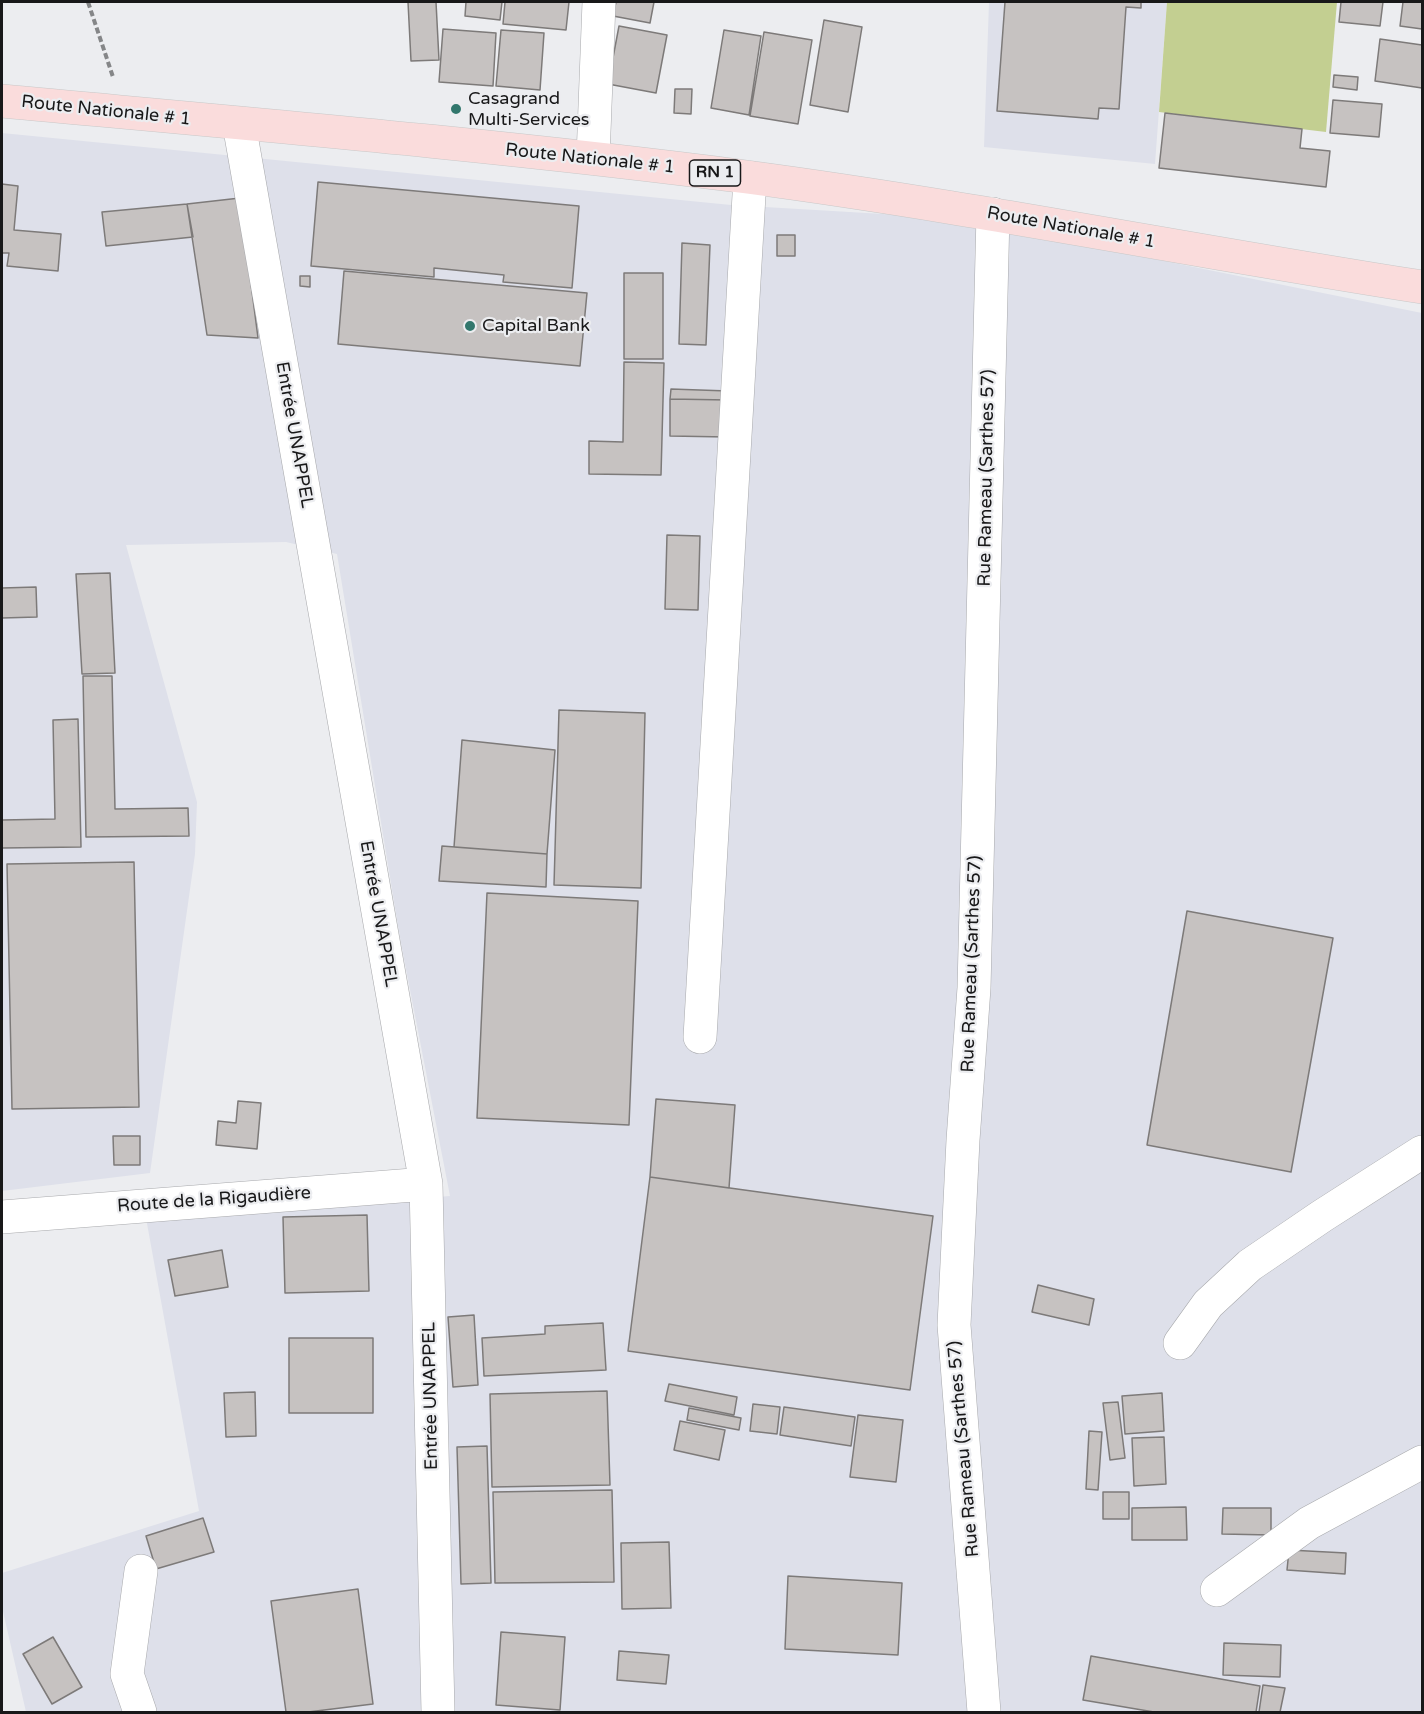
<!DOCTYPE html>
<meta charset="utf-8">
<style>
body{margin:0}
#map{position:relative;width:1424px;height:1714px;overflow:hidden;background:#ecedf0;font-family:"Varela Round",sans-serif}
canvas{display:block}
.frame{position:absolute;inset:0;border:3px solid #181819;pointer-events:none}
</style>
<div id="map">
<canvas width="1424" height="1714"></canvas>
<div class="frame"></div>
</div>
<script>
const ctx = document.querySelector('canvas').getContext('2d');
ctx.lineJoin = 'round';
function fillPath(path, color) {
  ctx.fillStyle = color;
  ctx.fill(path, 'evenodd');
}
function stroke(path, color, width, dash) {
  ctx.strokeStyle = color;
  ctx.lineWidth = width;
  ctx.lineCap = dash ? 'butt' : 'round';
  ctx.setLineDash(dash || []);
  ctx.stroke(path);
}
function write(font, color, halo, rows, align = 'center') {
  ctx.font = font + ' "Varela Round",sans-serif';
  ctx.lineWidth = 4.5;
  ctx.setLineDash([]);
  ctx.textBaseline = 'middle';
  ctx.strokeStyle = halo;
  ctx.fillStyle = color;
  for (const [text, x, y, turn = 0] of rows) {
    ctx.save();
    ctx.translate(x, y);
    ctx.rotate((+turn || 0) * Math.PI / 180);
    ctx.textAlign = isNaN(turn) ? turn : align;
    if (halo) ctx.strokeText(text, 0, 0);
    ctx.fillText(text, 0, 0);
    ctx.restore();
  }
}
fillPath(new Path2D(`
 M 989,2 L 1167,2 L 1155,164 L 984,147 Z
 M 2,133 L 731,205 L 951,218 L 1422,313 L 1422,1712 L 26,1712 L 2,1607 L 2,1573 L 199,1511 L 146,1218 L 450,1196 L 400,938 L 337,554 L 286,542 L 126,545 L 197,802 L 195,854 L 150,1173 L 2,1191 Z`), '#dee0ea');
fillPath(new Path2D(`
 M 1167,2 L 1337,2 L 1326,132 L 1159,112 Z`), '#c3cf91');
const building = new Path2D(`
 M 408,2 L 436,2 L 439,60 L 411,61 Z
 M 466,2 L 502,2 L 500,20 L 465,16 Z
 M 505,2 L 569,2 L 566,30 L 503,24 Z
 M 616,2 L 654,2 L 650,23 L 613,16 Z
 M 1005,2 L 1141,2 L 1141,8 L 1126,7 L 1119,109 L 1099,108 L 1098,119 L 997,111 Z
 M 1341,2 L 1383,2 L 1380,26 L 1339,22 Z
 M 1403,2 L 1422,2 L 1422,29 L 1400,26 Z
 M 824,20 L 862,27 L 848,112 L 810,105 Z
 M 619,26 L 667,35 L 656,93 L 608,84 Z
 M 443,29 L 496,33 L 493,86 L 439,82 Z
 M 501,30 L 544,33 L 540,90 L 496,86 Z
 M 724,30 L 761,36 L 749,115 L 711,108 Z
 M 764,32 L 812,40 L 798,124 L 750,116 Z
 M 1380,39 L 1422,45 L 1422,88 L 1375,81 Z
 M 1334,75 L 1358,77 L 1357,90 L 1333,87 Z
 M 675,89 L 692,89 L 691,114 L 674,113 Z
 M 1333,100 L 1382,104 L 1379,137 L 1330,133 Z
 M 1165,113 L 1302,129 L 1300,148 L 1330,151 L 1326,187 L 1159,168 Z
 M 318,182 L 579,206 L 572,288 L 503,282 L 504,275 L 434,268 L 434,277 L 311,266 Z
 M 2,184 L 18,186 L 14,230 L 61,234 L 58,271 L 7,266 L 9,253 L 2,253 Z
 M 240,198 L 258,338 L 207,335 L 187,204 Z
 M 187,204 L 193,237 L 106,246 L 102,212 Z
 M 777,235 L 795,235 L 795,256 L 777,256 Z
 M 682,243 L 710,245 L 706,345 L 679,344 Z
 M 344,271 L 587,293 L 580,366 L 338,344 Z
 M 624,273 L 663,273 L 663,359 L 624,359 Z
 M 300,276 L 310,276 L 310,287 L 300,286 Z
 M 624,362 L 664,363 L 661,475 L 589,474 L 589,441 L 623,442 Z
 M 671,389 L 728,391 L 728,400 L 670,399 Z
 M 670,399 L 728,400 L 727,437 L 670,436 Z
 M 667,535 L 700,536 L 698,610 L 665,609 Z
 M 110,573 L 115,673 L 82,674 L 76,574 Z
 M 36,587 L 37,617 L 2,618 L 2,588 Z
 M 83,676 L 112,676 L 115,809 L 188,808 L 189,836 L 86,837 Z
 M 559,710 L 645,713 L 641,888 L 554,885 Z
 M 78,719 L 81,847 L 2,848 L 2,820 L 55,819 L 53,720 Z
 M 462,740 L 555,750 L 547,854 L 454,847 Z
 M 442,846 L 547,854 L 546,887 L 439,881 Z
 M 134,862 L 139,1107 L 12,1109 L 7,864 Z
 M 487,893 L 638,901 L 629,1125 L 477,1118 Z
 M 1187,911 L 1333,938 L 1291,1172 L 1147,1145 Z
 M 656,1099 L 735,1105 L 729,1188 L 650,1177 Z
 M 238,1101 L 261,1103 L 257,1149 L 216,1145 L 218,1121 L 236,1123 Z
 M 113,1136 L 140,1136 L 140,1165 L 114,1165 Z
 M 650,1177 L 933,1216 L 910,1390 L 628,1351 Z
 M 367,1215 L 369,1291 L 285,1293 L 283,1217 Z
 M 222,1250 L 228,1287 L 175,1296 L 168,1260 Z
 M 1038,1285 L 1094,1299 L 1089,1325 L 1032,1312 Z
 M 474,1315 L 478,1385 L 453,1387 L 448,1317 Z
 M 603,1323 L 606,1370 L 484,1376 L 482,1338 L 545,1334 L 545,1326 Z
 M 289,1338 L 373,1338 L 373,1413 L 289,1413 Z
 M 669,1384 L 737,1397 L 734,1415 L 665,1401 Z
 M 607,1391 L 610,1485 L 492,1487 L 490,1394 Z
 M 255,1392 L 256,1436 L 226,1437 L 224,1393 Z
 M 1162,1393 L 1164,1431 L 1125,1434 L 1122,1396 Z
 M 1118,1402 L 1125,1458 L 1110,1460 L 1103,1403 Z
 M 753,1404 L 780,1407 L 777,1434 L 750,1431 Z
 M 784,1407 L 855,1417 L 851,1446 L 780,1435 Z
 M 689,1408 L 741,1418 L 739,1430 L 687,1420 Z
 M 858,1415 L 903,1420 L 896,1482 L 850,1477 Z
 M 680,1421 L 725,1430 L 719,1460 L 674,1450 Z
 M 1089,1431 L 1102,1432 L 1098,1490 L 1086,1489 Z
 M 1164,1437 L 1166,1484 L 1134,1486 L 1132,1438 Z
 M 487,1446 L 491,1583 L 461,1584 L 457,1447 Z
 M 612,1490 L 614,1582 L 495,1583 L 493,1492 Z
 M 1103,1492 L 1129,1492 L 1129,1519 L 1103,1519 Z
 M 1186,1507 L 1187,1540 L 1132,1540 L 1132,1508 Z
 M 1223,1508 L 1271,1508 L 1271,1535 L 1222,1534 Z
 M 203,1518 L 214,1552 L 156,1569 L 146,1536 Z
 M 669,1542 L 671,1608 L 622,1609 L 621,1543 Z
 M 1289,1550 L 1346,1553 L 1345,1574 L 1287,1570 Z
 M 788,1576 L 902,1583 L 898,1655 L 785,1649 Z
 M 358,1589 L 373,1704 L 308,1712 L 286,1712 L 271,1601 Z
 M 501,1632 L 565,1637 L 560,1710 L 496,1705 Z
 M 53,1637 L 82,1687 L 52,1704 L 23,1654 Z
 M 1224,1643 L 1281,1645 L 1280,1677 L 1223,1675 Z
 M 619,1651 L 669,1655 L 666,1684 L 617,1680 Z
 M 1091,1656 L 1260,1686 L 1256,1712 L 1154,1712 L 1083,1700 Z
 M 1263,1685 L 1285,1688 L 1280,1712 L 1259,1712 Z`);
fillPath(building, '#c6c2c1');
stroke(building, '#7d7a79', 1.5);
const minor = new Path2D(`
 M 239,124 L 426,1184 L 438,1712
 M 593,158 L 599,2
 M 700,1037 L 750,178
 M 2,1217 L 426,1184
 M 1180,1343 L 1208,1304 L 1250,1265 L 1322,1216 L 1422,1152
 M 1217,1590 L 1309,1523 L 1422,1462
 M 140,1712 L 127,1674 L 141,1571
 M 984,1712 L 954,1325 L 963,1140 L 974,988 L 993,214`);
const major = new Path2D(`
 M 2,101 C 250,124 499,145 747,177 C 973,207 1197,252 1422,287`);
stroke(minor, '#a8a9ac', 34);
stroke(major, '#c8c8c8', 34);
stroke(new Path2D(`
 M 88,2 L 113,77`), '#858688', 4, [6, 3]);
stroke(minor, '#fff', 33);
stroke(major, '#fadcdc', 33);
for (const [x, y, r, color] of [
 [456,109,6,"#32776d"],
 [470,326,6,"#32776d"]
]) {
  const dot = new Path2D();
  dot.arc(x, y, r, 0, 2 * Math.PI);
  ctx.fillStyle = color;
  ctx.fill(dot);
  stroke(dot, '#ecedf0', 2);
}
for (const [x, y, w] of [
 [715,173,51]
]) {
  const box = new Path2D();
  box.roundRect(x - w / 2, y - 13, w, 26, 4.5);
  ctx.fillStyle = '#ecedf0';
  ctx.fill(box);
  stroke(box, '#181819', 1.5);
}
write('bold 16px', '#181819', null, [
 ["RN 1",715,173]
]);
write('18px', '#181819', '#ecedf0', [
 ["Casagrand",468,99],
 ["Multi-Services",468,120],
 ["Capital Bank",482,326]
], 'left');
write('18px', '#181819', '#ecedf0', [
 ["Route Nationale # 1",106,111,6],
 ["Route Nationale # 1",590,159,6],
 ["Route Nationale # 1",1071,228,10],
 ["Entrée UNAPPEL",294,435,80],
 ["Rue Rameau (Sarthes 57)",987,478,-89],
 ["Entrée UNAPPEL",378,914,80],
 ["Rue Rameau (Sarthes 57)",972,964,-88],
 ["Route de la Rigaudière",214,1200,-4],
 ["Entrée UNAPPEL",431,1396,-91],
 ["Rue Rameau (Sarthes 57)",964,1449,-95]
]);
</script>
